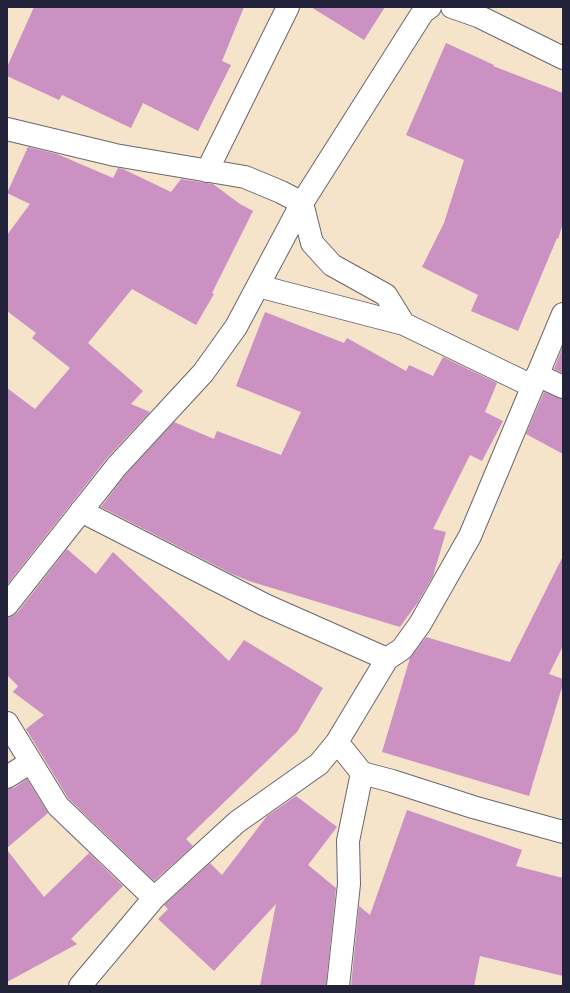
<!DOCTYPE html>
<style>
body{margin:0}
#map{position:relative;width:570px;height:993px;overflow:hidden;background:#f5e3ca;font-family:"EB Garamond",serif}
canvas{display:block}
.frame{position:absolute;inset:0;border:8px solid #22223b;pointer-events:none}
</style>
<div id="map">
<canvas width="570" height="993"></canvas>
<div class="frame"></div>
</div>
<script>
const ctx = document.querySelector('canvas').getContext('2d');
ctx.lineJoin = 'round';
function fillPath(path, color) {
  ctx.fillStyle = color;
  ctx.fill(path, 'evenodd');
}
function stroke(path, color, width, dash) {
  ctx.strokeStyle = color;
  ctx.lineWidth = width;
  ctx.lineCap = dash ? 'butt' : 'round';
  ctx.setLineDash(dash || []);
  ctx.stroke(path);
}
fillPath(new Path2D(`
 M 34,7 L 244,7 L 222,61 L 231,65 L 198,131 L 143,103 L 131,128 L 62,95 L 59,100 L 7,76 L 7,67 Z
 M 311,7 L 385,7 L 364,40 Z
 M 446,43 L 494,65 L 493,66 L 563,93 L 563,223 L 558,239 L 557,238 L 518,331 L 471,311 L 478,295 L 422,267 L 444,223 L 464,160 L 406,135 Z
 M 28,147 L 57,154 L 113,178 L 118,168 L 123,169 L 171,192 L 181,179 L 213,184 L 240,204 L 253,211 L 212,293 L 214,294 L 196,325 L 132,289 L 88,343 L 143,391 L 131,404 L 150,412 L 107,458 L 7,585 L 7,388 L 35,409 L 70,368 L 32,338 L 36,333 L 7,311 L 7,235 L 30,204 L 7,193 Z
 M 265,312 L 344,343 L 347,338 L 406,371 L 409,365 L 433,376 L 443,357 L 497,383 L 485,412 L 503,421 L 482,461 L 470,455 L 433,529 L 446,532 L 433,576 L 418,602 L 400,627 L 249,581 L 232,574 L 101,507 L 126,474 L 174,422 L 214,439 L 217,431 L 281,455 L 301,412 L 236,386 Z
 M 563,346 L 563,373 L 554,369 Z
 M 544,392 L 563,399 L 563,454 L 526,434 Z
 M 67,549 L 96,574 L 113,552 L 229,661 L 244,640 L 323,688 L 297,732 L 186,839 L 193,846 L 154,881 L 68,798 L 26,729 L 44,715 L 13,692 L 18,686 L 7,675 L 7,617 L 12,616 L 17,613 Z
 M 563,556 L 563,646 L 549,674 L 563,679 L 563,684 L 529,796 L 382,752 L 410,658 L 426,637 L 510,662 Z
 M 27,779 L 48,813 L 7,848 L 7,789 L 14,788 Z
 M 296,796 L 337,827 L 308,865 L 336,888 L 326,986 L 260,986 L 276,904 L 214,971 L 158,919 L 168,909 L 164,905 L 210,863 L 222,875 L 267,816 Z
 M 407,810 L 522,850 L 516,866 L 563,878 L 563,976 L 480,956 L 474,986 L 351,986 L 359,906 L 370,915 Z
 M 7,850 L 44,897 L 89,853 L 123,886 L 71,939 L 77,944 L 7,982 Z`), '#ca91c2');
const minor = new Path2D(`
 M 452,7 L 478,16 L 563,58
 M 7,129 L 115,155 L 245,177 L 281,192 L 302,203 L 312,243 L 332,265 L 386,295 L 404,324 L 532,386
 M 207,171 L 288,7
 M 258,286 L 404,324
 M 537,375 L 563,387
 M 81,511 L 265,605 L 387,659
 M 7,605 L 117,466 L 203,373 L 236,327 L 302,203 L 423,12 L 430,7
 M 7,723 L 58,806 L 154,898
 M 337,742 L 362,773 L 348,841 L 349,884 L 338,986
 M 362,773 L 392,781 L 473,807 L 563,832
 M 7,777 L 31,762
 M 80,986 L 154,898 L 237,822 L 319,764 L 337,742 L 387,659 L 402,649 L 420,624 L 470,536 L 563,314`);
stroke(minor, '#6c666d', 24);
stroke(minor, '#fff', 22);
</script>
